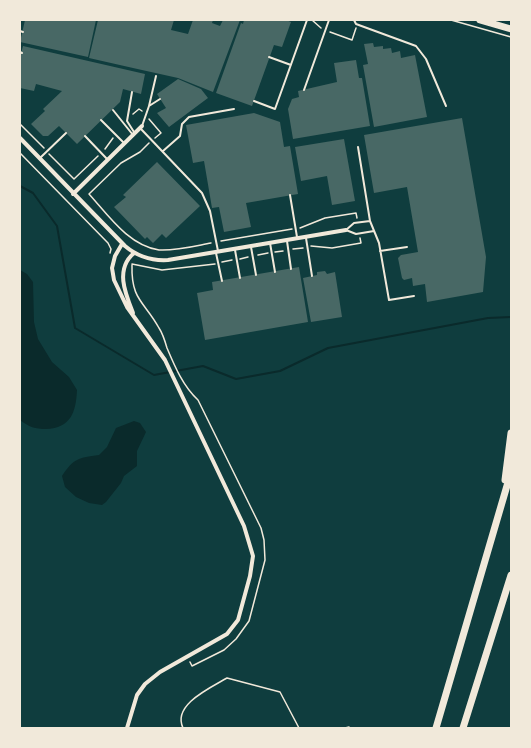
<!DOCTYPE html>
<style>
body{margin:0}
#map{position:relative;width:531px;height:748px;overflow:hidden;background:#0f3d3e;font-family:"IBM Plex Sans",sans-serif}
canvas{display:block}
.frame{position:absolute;inset:0;border:21px solid #f1e9da;pointer-events:none}
</style>
<div id="map">
<canvas width="531" height="748"></canvas>
<div class="frame"></div>
</div>
<script>
const ctx = document.querySelector('canvas').getContext('2d');
ctx.lineJoin = 'round';
function fillPath(path, color) {
  ctx.fillStyle = color;
  ctx.fill(path, 'evenodd');
}
function stroke(path, color, width, dash) {
  ctx.strokeStyle = color;
  ctx.lineWidth = width;
  ctx.lineCap = dash ? 'butt' : 'round';
  ctx.setLineDash(dash || []);
  ctx.stroke(path);
}
fillPath(new Path2D(`
 M 20,270 L 27,274 L 33,282 L 34,322 L 38,339 L 52,362 L 69,377 L 77,390 C 76,412 71,428 46,429 C 35,429 29,427 20,420 Z
 M 134,421 L 140,423 L 146,432 L 137,451 L 137,466 L 124,476 L 121,483 L 106,502 L 102,505 L 89,503 L 76,497 L 65,487 L 62,476 C 74,458 78,458 99,455 L 107,447 L 116,428 Z`), '#0a2a2b');
stroke(new Path2D(`
 M 20,186 L 33,193 L 57,226 L 75,328 L 154,375 L 203,366 L 236,379 L 280,371 L 328,348 L 488,318 L 511,317`), '#0a2a2b', 2);
fillPath(new Path2D(`
 M 25,20 L 96,20 L 88,57 L 20,42 Z
 M 98,20 L 144,20 L 133,68 L 89,58 Z
 M 144,20 L 174,20 L 171,30 L 188,34 L 193,20 L 213,20 L 212,23 L 220,26 L 223,20 L 240,20 L 213,92 L 178,78 L 133,68 Z
 M 244,20 L 286,20 L 291,22 L 282,47 L 274,45 L 252,106 L 216,93 L 241,23 L 243,24 Z
 M 373,43 L 374,47 L 383,46 L 383,49 L 391,48 L 392,53 L 400,51 L 401,58 L 415,55 L 427,117 L 374,127 L 363,65 L 368,64 L 364,44 Z
 M 23,46 L 145,74 L 141,94 L 123,89 L 120,102 L 77,144 L 59,126 L 48,136 L 43,136 L 31,124 L 45,111 L 43,109 L 62,91 L 36,84 L 34,91 L 20,88 L 20,57 Z
 M 356,60 L 359,78 L 362,78 L 370,126 L 293,139 L 288,109 L 292,99 L 299,97 L 298,91 L 337,82 L 334,63 Z
 M 178,79 L 201,89 L 208,98 L 169,127 L 157,113 L 166,108 L 157,94 Z
 M 254,113 L 280,122 L 284,147 L 290,146 L 298,194 L 246,203 L 251,227 L 224,232 L 219,207 L 212,208 L 204,161 L 193,163 L 186,125 Z
 M 462,118 L 486,257 L 483,292 L 427,302 L 425,284 L 413,286 L 412,278 L 404,280 L 402,278 L 398,258 L 401,255 L 418,252 L 407,187 L 374,193 L 364,135 Z
 M 344,139 L 355,201 L 332,205 L 327,176 L 301,181 L 295,147 Z
 M 157,162 L 200,206 L 166,238 L 162,234 L 153,243 L 147,237 L 145,239 L 114,207 L 126,197 L 123,195 Z
 M 299,267 L 308,322 L 205,340 L 197,293 L 213,290 L 212,282 Z
 M 325,271 L 327,274 L 335,272 L 342,317 L 311,322 L 303,278 L 317,275 L 317,272 Z`), '#486865');
stroke(new Path2D(`
 M 312,20 L 321,28
 M 451,20 L 511,37
 M 330,32 L 352,40 L 356,28
 M 133,114 L 139,109 L 142,111
 M 149,119 L 161,133 L 155,138
 M 20,124 L 44,148
 M 149,143 L 140,152 L 121,163 L 89,194 C 108,215 129,246 159,250 C 176,251 195,246 211,243
 M 105,149 L 113,138
 M 20,153 L 108,243 L 111,249 L 110,253
 M 49,154 L 74,179 L 98,156
 M 300,228 L 325,218 L 356,213 L 357,218
 M 221,241 L 292,229
 M 311,246 L 332,248 L 361,243 L 360,238
 M 293,249 L 303,248
 M 275,252 L 283,251
 M 258,255 L 268,253
 M 240,259 L 248,257
 M 222,262 L 232,260
 M 132,264 L 162,270 L 215,264
 M 132,265 C 131,300 144,301 159,328 C 163,334 165,341 167,348 C 175,367 183,386 198,400 L 261,528 L 264,540 L 265,560 L 249,621 L 236,639 L 224,650 L 192,666 L 190,662
 M 183,728 C 172,705 210,688 227,678 L 280,692 L 299,728
 M 345,728 L 349,727`), '#f1e9da', 1.5);
stroke(new Path2D(`
 M 354,20 L 356,24 L 416,46 L 426,59 L 446,106
 M 20,31 L 23,32
 M 20,52 L 22,53
 M 269,57 L 291,65
 M 304,90 L 329,20
 M 132,92 L 127,121 L 134,132
 M 254,101 L 275,109 L 307,20
 M 149,106 L 156,76
 M 113,110 L 133,135
 M 101,120 L 124,143
 M 142,126 L 149,106 L 160,99
 M 141,129 L 202,193 L 210,211 L 218,251
 M 85,136 L 108,160
 M 358,147 L 370,221 L 379,243 L 389,300 L 414,296
 M 163,151 L 180,136 L 182,124 L 189,117 L 234,109
 M 40,158 L 66,133
 M 290,195 L 297,237
 M 370,221 L 354,223 L 346,230 L 356,234 L 374,231
 M 306,238 L 312,276
 M 287,241 L 291,269
 M 270,243 L 275,272
 M 251,247 L 256,275
 M 235,250 L 240,278
 M 380,251 L 407,247
 M 216,253 L 222,281`), '#f1e9da', 2);
stroke(new Path2D(`
 M 20,138 L 125,246 C 138,257 152,261 168,260 L 346,230
 M 73,194 L 142,126
 M 122,244 L 115,256 L 112,268 L 114,280 L 127,307 L 165,360 L 244,526 L 253,556 L 250,576 L 238,620 L 227,634 L 160,672 L 145,684 L 137,695 L 127,728
 M 133,313 C 125,293 115,269 134,253`), '#f1e9da', 4);
stroke(new Path2D(`
 M 480,20 L 511,29`), '#f1e9da', 7);
stroke(new Path2D(`
 M 505,480 L 511,433
 M 436,728 L 511,472
 M 463,728 L 511,575`), '#f1e9da', 7);
</script>
